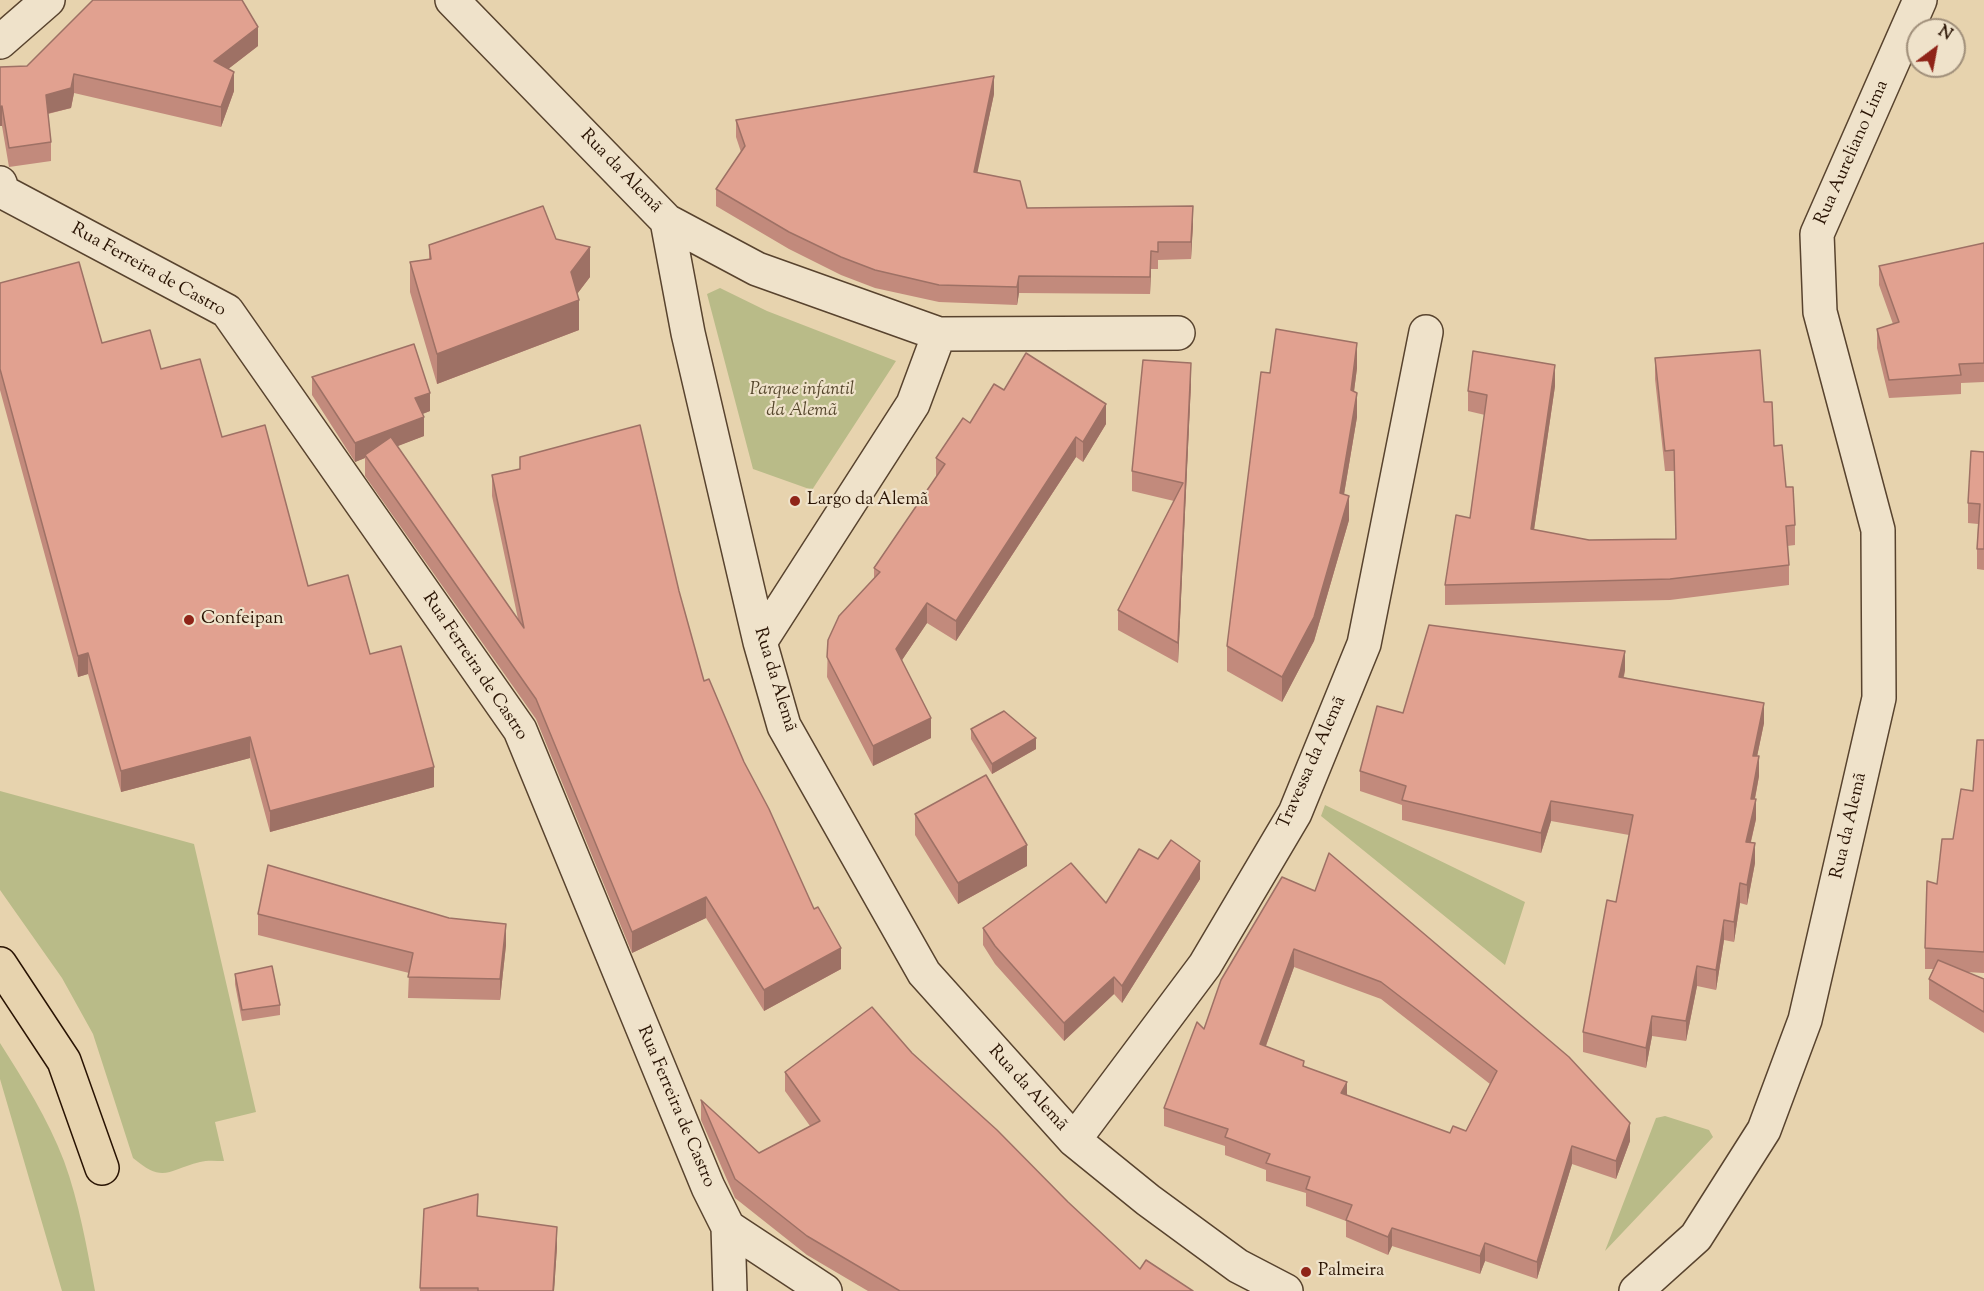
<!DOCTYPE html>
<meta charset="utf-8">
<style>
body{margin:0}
#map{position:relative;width:1984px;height:1291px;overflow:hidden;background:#e7d3ae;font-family:"Sorts Mill Goudy",serif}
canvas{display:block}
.north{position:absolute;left:1906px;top:18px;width:60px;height:60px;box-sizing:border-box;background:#efe2ca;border:2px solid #a08f7a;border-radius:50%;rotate:32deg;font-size:16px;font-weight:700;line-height:24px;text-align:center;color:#291303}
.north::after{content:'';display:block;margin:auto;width:21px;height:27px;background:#8f2418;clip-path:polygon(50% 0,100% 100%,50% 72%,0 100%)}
</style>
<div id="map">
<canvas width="1984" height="1291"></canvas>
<div class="north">N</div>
</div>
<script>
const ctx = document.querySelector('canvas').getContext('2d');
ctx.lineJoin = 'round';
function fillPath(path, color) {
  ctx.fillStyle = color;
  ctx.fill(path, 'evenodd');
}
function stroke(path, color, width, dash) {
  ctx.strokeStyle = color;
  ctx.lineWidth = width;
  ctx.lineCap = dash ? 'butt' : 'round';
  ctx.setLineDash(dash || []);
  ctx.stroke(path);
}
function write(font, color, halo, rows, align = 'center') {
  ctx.font = font + ' "Sorts Mill Goudy",serif';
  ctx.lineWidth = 4.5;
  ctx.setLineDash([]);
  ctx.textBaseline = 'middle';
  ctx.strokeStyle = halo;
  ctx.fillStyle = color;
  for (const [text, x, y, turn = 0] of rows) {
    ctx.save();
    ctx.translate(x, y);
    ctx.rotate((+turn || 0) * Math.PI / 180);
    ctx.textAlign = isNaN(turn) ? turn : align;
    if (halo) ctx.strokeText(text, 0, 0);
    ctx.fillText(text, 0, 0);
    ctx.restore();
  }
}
fillPath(new Path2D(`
 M 720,288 L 767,311 L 896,361 L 812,490 L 753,469 L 707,294 Z
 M 0,791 L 194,844 L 256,1112 L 215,1122 L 224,1161 C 216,1161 207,1160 200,1162 C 167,1170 164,1184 133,1158 L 93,1034 L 62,978 L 0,890 Z
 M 1325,805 L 1525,902 L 1505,965 L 1321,816 Z
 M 0,1043 C 24,1081 48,1119 64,1161 C 79,1202 87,1248 95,1291 L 62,1291 L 0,1079 Z
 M 1665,1116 L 1709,1130 L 1713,1137 L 1605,1251 L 1656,1118 Z`), '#b9bb88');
const street = new Path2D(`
 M 452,0 L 667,221 L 688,333 L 760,642 L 784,726 L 924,973 L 1074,1140 L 1148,1200 L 1238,1266 L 1286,1291
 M 0,42 L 48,0
 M 0,183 L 3,192 L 227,311 L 520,730 L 708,1187 L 728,1227 L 825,1291
 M 667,221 L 757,269 L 939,334 L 1178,333
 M 760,642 L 913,404 L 939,334
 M 1074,1140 L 1205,965 L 1295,813 L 1364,644 L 1426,332
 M 728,1227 L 730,1291
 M 1636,1291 L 1696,1237 L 1764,1130 L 1805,1020 L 1879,698 L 1878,530 L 1820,312 L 1817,234 L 1920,0`);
const highway = new Path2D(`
 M 0,964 L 64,1061 L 102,1168`);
stroke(street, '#58432e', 36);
stroke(highway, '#291303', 36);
stroke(street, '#efe2ca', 33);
stroke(highway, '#e7d3ae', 33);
fillPath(new Path2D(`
 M 258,46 L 228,69 L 234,91 L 221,127 L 74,93 L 71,108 L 48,114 L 51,142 L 51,161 L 9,167 L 2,126 L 0,126 L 0,67 L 27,66 Z
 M 994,94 L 977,172 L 1027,208 L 1193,223 L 1191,259 L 1158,260 L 1158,269 L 1151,269 L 1150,294 L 1019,293 L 1017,305 L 939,302 L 875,288 L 841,275 L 789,249 L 716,206 L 716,189 L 741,152 L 736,137 L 736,120 Z
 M 556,239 L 590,277 L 577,294 L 579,330 L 437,384 L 410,292 L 410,262 L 429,259 L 429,245 Z
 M 1984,243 L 1984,382 L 1961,383 L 1961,394 L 1889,398 L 1877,348 L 1877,329 L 1893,324 L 1879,285 L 1879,266 Z
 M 0,283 L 102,343 L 161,369 L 222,437 L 308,586 L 370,654 L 434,787 L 270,832 L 250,758 L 121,792 L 88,674 L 78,677 L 0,390 Z
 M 1655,358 L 1764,402 L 1774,446 L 1786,487 L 1795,525 L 1795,545 L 1787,546 L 1789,565 L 1789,585 L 1670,600 L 1445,605 L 1445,585 L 1470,518 L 1485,415 L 1468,411 L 1468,391 L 1555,386 L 1534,530 L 1589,540 L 1676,539 L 1674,471 L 1665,471 L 1655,379 Z
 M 1357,368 L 1354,391 L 1357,417 L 1344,494 L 1349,520 L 1314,641 L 1282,702 L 1227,671 L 1227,646 L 1270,373 Z
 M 312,377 L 430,411 L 422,414 L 424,436 L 397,446 L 518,619 L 492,496 L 492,475 L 679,591 L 704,681 L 744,762 L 841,969 L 764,1011 L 706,918 L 632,953 L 536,719 L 365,476 L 365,458 L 355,462 L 312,395 Z
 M 1191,383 L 1178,663 L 1118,630 L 1118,610 L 1174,501 L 1132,491 L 1132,471 Z
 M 1004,390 L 1106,424 L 1083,462 L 1076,457 L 956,641 L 927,623 L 902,660 L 931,738 L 873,766 L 827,677 L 828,640 L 874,579 L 874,568 L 936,477 L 936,458 L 970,423 Z
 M 1984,452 L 1984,570 L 1977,569 L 1977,549 L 1978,524 L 1968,523 L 1968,503 Z
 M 1625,670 L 1624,677 L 1764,723 L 1757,756 L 1759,776 L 1755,799 L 1756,819 L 1751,842 L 1755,863 L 1747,905 L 1740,903 L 1734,942 L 1724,940 L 1716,990 L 1697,986 L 1686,1041 L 1652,1036 L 1646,1068 L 1583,1052 L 1583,1032 L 1616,902 L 1629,835 L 1551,821 L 1541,853 L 1402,820 L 1402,805 L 1360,791 L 1360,771 L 1403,713 Z
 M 971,729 L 1036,749 L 992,774 L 971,739 Z
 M 1984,740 L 1984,973 L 1966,972 L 1984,979 L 1984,1033 L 1929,999 L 1929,979 L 1933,969 L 1925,969 L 1925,948 L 1937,884 L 1953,839 L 1973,791 Z
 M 915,814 L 1027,866 L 958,904 L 915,835 Z
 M 1158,859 L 1200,879 L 1122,1003 L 1114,994 L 1064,1041 L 995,964 L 983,945 L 983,928 L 1106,903 Z
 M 1282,877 L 1630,1141 L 1616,1179 L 1572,1164 L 1537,1279 L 1485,1261 L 1480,1274 L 1392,1246 L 1388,1255 L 1346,1237 L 1346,1221 L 1306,1206 L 1306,1193 L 1266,1181 L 1266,1170 L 1225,1155 L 1225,1146 L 1164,1126 L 1164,1108 ZM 1294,967 L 1381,999 L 1490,1084 L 1466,1131 L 1450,1133 L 1347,1095 L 1304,1067 L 1266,1046 Z
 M 258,914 L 506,945 L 500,1000 L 408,998 L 409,973 L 258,935 Z
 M 235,974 L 280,1005 L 280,1015 L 242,1021 L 235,984 Z
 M 912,1053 L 1068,1202 L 1140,1269 L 1193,1291 L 868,1291 L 807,1255 L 735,1198 L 701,1120 L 701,1100 L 759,1153 L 810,1126 L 785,1091 L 785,1072 Z
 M 424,1209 L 478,1216 L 557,1247 L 554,1291 L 420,1291 Z`), '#c28a7c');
fillPath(new Path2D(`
 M 258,27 L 258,46 L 214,80 L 214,61 Z
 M 234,72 L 234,91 L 221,127 L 221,107 Z
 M 74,74 L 74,93 L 71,108 L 46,114 L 46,95 Z
 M 994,76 L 994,94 L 974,189 L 974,172 Z
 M 2,106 L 2,126 L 0,126 L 0,107 Z
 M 1193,206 L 1193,223 L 1191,259 L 1191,242 Z
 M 590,247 L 590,277 L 571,302 L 571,272 Z
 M 1151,251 L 1151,269 L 1150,294 L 1150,277 Z
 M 1019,276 L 1019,293 L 1017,305 L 1017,287 Z
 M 579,300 L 579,330 L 437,384 L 437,354 Z
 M 1357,343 L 1357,368 L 1351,415 L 1351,390 Z
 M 1191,363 L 1191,383 L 1178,663 L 1178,643 Z
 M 1555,365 L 1555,386 L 1531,550 L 1531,529 Z
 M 430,393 L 430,411 L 415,417 L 415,398 Z
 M 1357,393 L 1357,417 L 1340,518 L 1340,493 Z
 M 1106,404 L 1106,424 L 1083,462 L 1083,442 Z
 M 424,417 L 424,436 L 367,458 L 365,455 L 365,458 L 355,462 L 355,443 Z
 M 1076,437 L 1076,457 L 956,641 L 956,621 Z
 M 1349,496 L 1349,520 L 1314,641 L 1282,702 L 1282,677 Z
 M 927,603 L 927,623 L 896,669 L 896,649 Z
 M 1625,651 L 1625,670 L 1619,696 L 1619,677 Z
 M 88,653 L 88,674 L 78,677 L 78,656 Z
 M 1764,703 L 1764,723 L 1753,776 L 1753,756 Z
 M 931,718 L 931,738 L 873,766 L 873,746 Z
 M 250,737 L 250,758 L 121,792 L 121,771 Z
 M 1036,738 L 1036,749 L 992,774 L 992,764 Z
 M 1759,756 L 1759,776 L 1751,819 L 1751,799 Z
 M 434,767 L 434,787 L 270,832 L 270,811 Z
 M 1756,799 L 1756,819 L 1746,862 L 1746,842 Z
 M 1551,801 L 1551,821 L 1541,853 L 1541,833 Z
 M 1755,843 L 1755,863 L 1747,905 L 1747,885 Z
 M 1027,845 L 1027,866 L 958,904 L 958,883 Z
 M 1200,861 L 1200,879 L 1122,1003 L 1122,986 Z
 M 1740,883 L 1740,903 L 1734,942 L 1734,922 Z
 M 706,897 L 706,918 L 632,953 L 632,932 Z
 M 1724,920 L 1724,940 L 1716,990 L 1716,970 Z
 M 506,924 L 506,945 L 500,1000 L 500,979 Z
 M 841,948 L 841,969 L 764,1011 L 764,990 Z
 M 1294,949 L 1294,967 L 1260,1062 L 1260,1044 Z
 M 1697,966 L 1697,986 L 1686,1041 L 1686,1021 Z
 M 1114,977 L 1114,994 L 1064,1041 L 1064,1023 Z
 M 1652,1016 L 1652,1036 L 1646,1068 L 1646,1048 Z
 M 1347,1082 L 1347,1100 L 1341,1093 Z
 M 1630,1123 L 1630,1141 L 1616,1179 L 1616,1161 Z
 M 1572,1146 L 1572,1164 L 1537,1279 L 1537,1262 Z
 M 557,1227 L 557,1247 L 554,1291 L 553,1291 Z
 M 1392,1228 L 1392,1246 L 1388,1255 L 1388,1237 Z
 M 1485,1243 L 1485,1261 L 1480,1274 L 1480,1256 Z`), '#9e7165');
const building = new Path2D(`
 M 93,0 L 242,0 L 258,27 L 214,61 L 234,72 L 221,107 L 74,74 L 71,88 L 46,95 L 51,142 L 9,148 L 2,106 L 0,107 L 0,67 L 27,66 Z
 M 994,76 L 974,172 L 1020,181 L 1027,208 L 1193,206 L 1191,242 L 1158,242 L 1158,252 L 1151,251 L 1150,277 L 1019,276 L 1017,287 L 939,285 L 875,270 L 841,257 L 789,232 L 716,189 L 745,146 L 736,120 Z
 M 543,206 L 556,239 L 590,247 L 571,272 L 579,300 L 437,354 L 410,262 L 431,259 L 429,245 Z
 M 1984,243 L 1984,363 L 1959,364 L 1961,375 L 1889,380 L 1877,329 L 1899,322 L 1879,266 Z
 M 79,262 L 102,343 L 150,330 L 161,369 L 200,359 L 222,437 L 265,425 L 308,586 L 348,575 L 370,654 L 401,646 L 434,767 L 270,811 L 250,737 L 121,771 L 88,653 L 78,656 L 0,369 L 0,283 Z
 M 1276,329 L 1357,343 L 1351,390 L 1357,393 L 1340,493 L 1349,496 L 1314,617 L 1282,677 L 1227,646 L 1261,372 L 1270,373 Z
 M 414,344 L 430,393 L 415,398 L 424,417 L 355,443 L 312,377 Z
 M 1760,350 L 1764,402 L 1772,402 L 1774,446 L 1782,445 L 1786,487 L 1793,487 L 1795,525 L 1786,526 L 1789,565 L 1670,579 L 1445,585 L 1456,515 L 1470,518 L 1487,395 L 1468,391 L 1473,351 L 1555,365 L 1531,529 L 1589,540 L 1676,539 L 1674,450 L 1665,451 L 1655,358 Z
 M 1026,353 L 1106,404 L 1083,442 L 1076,437 L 956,621 L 927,603 L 896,649 L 931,718 L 873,746 L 827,657 L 828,640 L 839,616 L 880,572 L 874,568 L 945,464 L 936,458 L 963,418 L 970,423 L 994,384 L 1004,390 Z
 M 1143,360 L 1191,363 L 1178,643 L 1118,610 L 1183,483 L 1132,471 Z
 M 640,425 L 679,591 L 704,681 L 709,679 L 744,762 L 769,809 L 814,909 L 818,907 L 841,948 L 764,990 L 706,897 L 632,932 L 536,699 L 365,455 L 391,437 L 524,628 L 492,475 L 520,469 L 520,457 Z
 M 1971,451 L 1984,452 L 1984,549 L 1977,549 L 1980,504 L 1968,503 Z
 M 1429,625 L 1625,651 L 1619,677 L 1764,703 L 1753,756 L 1759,756 L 1751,799 L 1756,799 L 1746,842 L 1755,843 L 1747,885 L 1740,883 L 1734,922 L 1724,920 L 1716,970 L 1697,966 L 1686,1021 L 1652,1016 L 1646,1048 L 1583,1032 L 1607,900 L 1616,902 L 1633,815 L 1551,801 L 1541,833 L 1402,800 L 1406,786 L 1360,771 L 1377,706 L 1403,713 Z
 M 1004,711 L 1036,738 L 992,764 L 971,729 Z
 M 1977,740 L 1984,740 L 1984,952 L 1925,948 L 1927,881 L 1937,884 L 1942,839 L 1953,839 L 1961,789 L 1973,791 Z
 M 986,775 L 1027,845 L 958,883 L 915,814 Z
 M 1171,840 L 1200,861 L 1122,986 L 1114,977 L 1064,1023 L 995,946 L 983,928 L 1071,863 L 1106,903 L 1139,849 L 1158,859 Z
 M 1329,853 L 1569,1057 L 1630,1123 L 1616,1161 L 1572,1146 L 1537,1262 L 1485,1243 L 1480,1256 L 1392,1228 L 1388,1237 L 1346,1220 L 1352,1205 L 1306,1189 L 1310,1177 L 1266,1163 L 1270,1154 L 1225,1137 L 1228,1129 L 1164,1108 L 1197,1022 L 1204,1029 L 1221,980 L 1282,877 L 1315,891 ZM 1294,949 L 1381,982 L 1497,1071 L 1466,1131 L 1453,1126 L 1450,1133 L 1341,1093 L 1347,1082 L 1303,1066 L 1304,1061 L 1260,1044 Z
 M 268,865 L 449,918 L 506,924 L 500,979 L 408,977 L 413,953 L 258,914 Z
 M 1938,960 L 1984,979 L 1984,1012 L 1929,979 Z
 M 272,966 L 280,1005 L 242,1010 L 235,974 Z
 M 872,1007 L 912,1053 L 997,1130 L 1068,1202 L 1140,1269 L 1146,1260 L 1193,1291 L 900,1291 L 807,1236 L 735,1179 L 701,1100 L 759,1153 L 820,1121 L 785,1072 Z
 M 478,1194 L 477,1216 L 557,1227 L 553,1291 L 478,1291 L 478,1288 L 420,1288 L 424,1209 Z`);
fillPath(building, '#e1a190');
stroke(building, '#9e7165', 1.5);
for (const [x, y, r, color] of [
 [795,501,6,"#8f2418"],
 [189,620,6,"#8f2418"],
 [1306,1272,6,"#8f2418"]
]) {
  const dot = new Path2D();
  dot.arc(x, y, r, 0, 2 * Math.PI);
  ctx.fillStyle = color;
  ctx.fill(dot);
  stroke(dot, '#efe2ca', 2);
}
write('18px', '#291303', '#efe2ca', [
 ["Rua Aureliano Lima",1853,153,-66],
 ["Rua da Alemã",620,172,46],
 ["Rua Ferreira de Castro",148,271,29],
 ["Rua Ferreira de Castro",474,667,56],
 ["Rua da Alemã",774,680,73],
 ["Travessa da Alemã",1313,763,-66],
 ["Rua da Alemã",1850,826,-77],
 ["Rua da Alemã",1027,1089,48],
 ["Rua Ferreira de Castro",675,1107,67]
]);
write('italic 18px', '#54452b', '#efe2ca', [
 ["Parque infantil",802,391],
 ["da Alemã",802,412]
]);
write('18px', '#291303', '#efe2ca', [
 ["Largo da Alemã",807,501],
 ["Confeipan",201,620],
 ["Palmeira",1318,1272]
], 'left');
</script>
